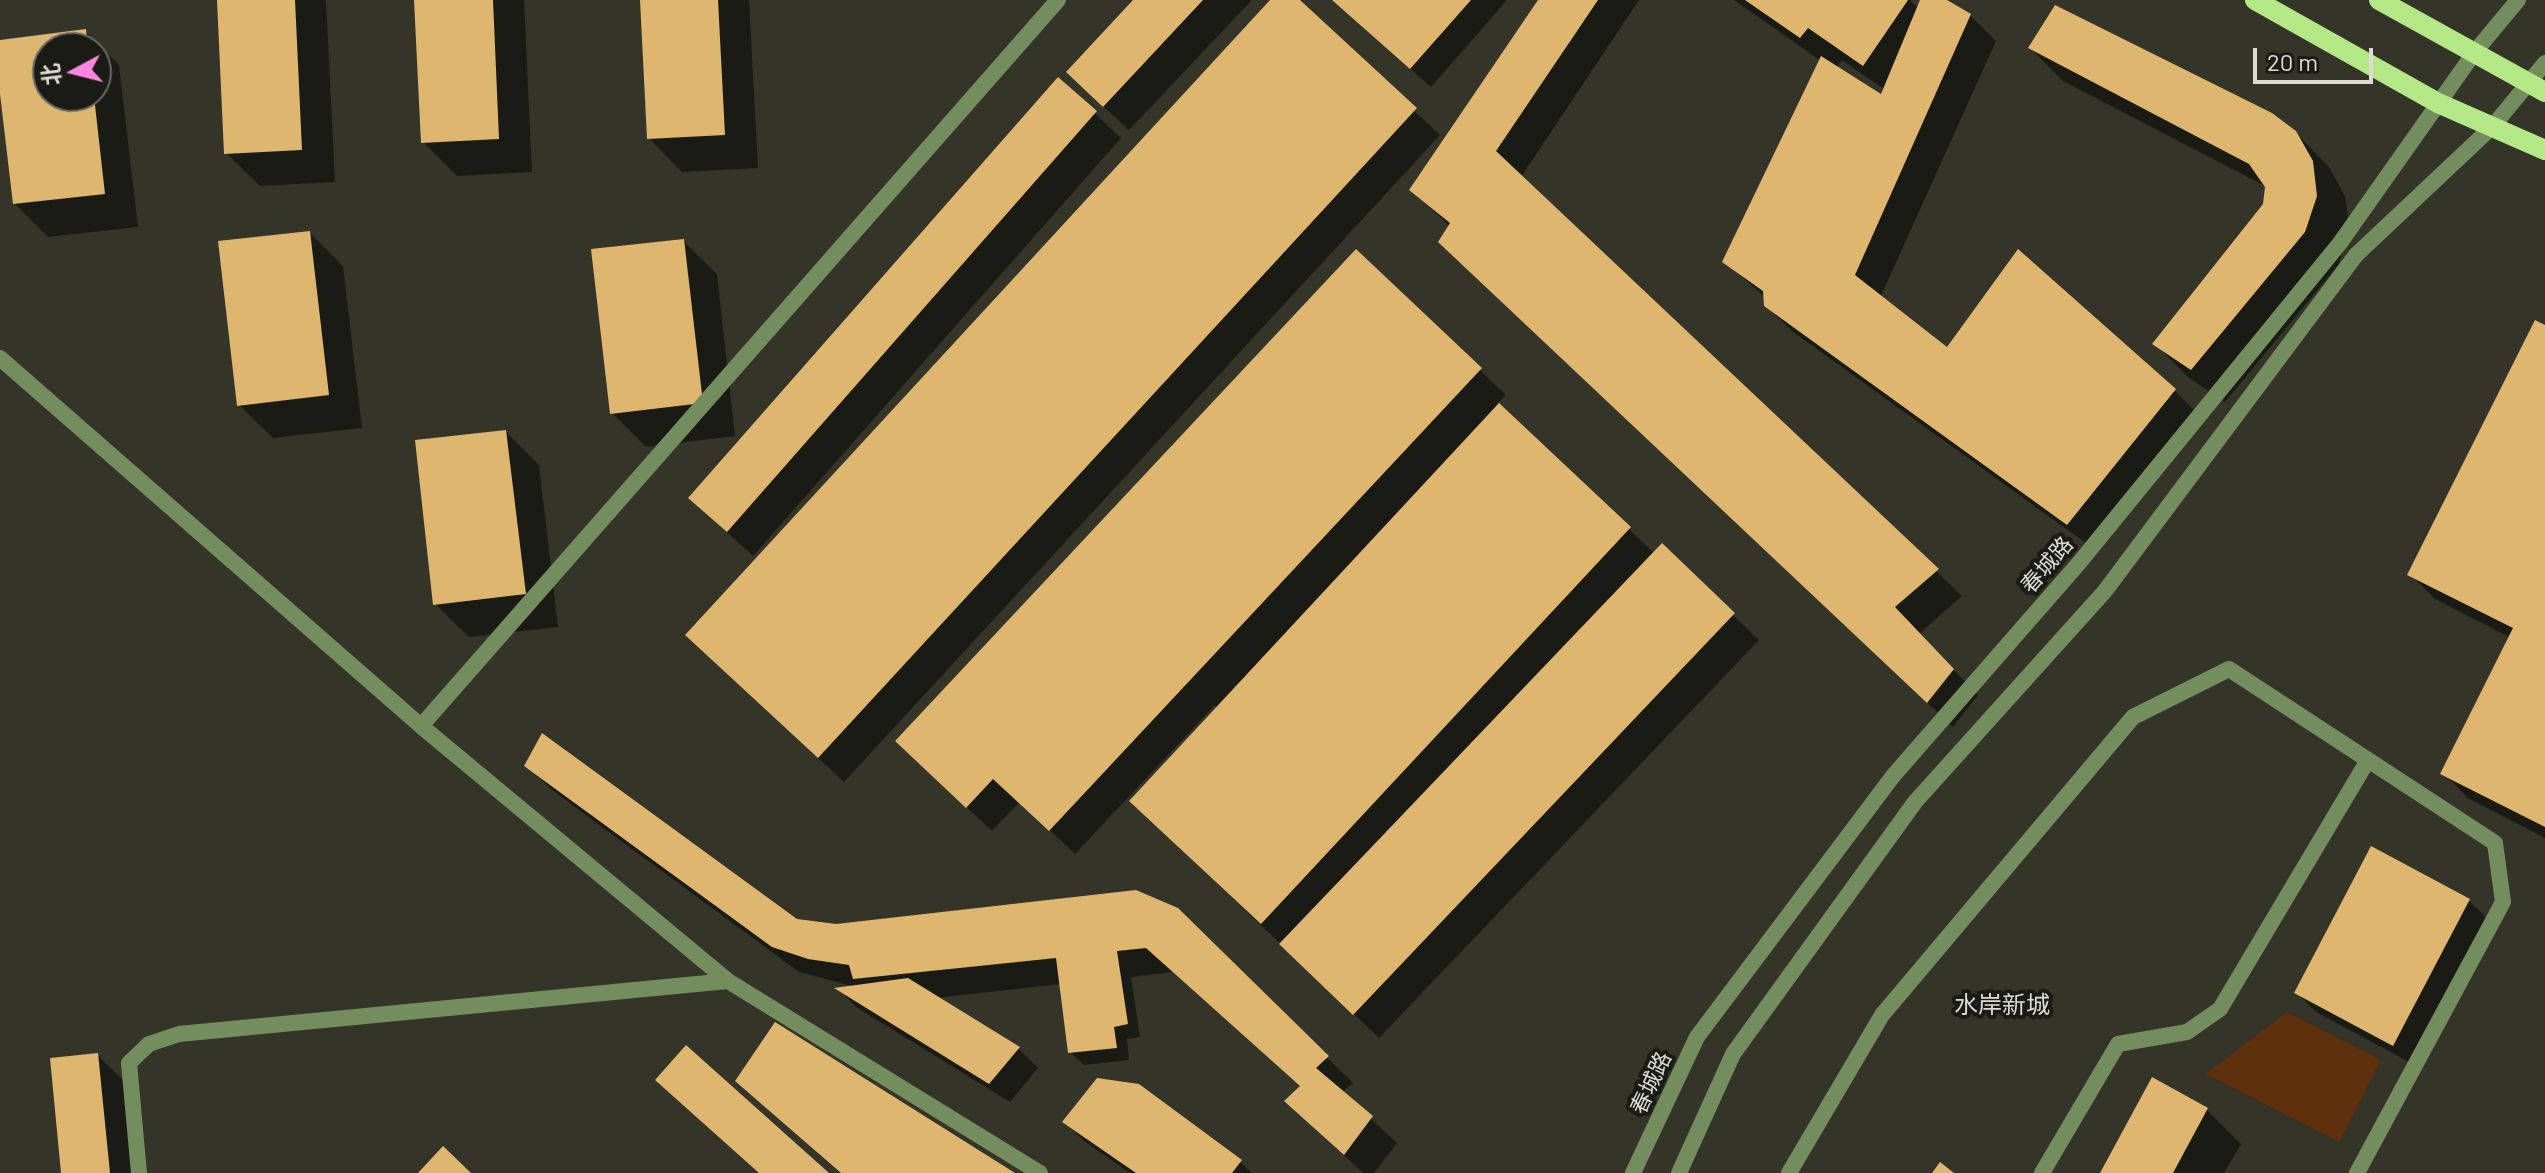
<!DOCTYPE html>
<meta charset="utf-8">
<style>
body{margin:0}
#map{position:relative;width:2545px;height:1173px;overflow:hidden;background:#343429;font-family:Barlow,"Noto Sans SC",sans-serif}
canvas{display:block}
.north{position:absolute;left:32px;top:32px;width:80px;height:80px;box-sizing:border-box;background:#1b1b16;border:2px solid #686862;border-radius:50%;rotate:263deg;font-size:22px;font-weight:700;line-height:32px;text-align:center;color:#dcdcd5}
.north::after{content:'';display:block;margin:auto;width:28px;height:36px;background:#fe86e0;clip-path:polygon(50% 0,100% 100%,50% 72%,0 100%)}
.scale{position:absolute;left:2253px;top:48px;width:120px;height:36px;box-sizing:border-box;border:4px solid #dcdcd5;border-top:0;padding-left:10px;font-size:24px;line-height:28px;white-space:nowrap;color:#dcdcd5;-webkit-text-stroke:6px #1b1b16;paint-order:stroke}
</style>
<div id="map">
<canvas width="2545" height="1173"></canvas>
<div class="north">北</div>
<div class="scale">20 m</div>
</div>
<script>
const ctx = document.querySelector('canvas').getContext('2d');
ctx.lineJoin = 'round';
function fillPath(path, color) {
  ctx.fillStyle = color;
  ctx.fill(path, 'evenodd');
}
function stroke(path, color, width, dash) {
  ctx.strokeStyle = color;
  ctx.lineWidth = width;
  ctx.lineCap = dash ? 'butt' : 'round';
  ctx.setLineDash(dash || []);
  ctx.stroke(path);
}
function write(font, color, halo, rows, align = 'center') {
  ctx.font = font + ' Barlow,"Noto Sans SC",sans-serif';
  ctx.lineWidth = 8;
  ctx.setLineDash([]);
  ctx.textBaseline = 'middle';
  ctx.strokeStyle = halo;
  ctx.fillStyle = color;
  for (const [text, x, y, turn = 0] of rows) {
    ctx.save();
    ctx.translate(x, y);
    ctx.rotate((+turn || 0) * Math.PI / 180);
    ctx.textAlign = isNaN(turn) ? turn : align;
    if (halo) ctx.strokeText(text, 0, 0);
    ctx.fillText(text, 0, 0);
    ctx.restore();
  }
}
fillPath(new Path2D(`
 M 2287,1012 L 2381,1060 L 2339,1142 L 2206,1074 Z`), '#5e300c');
fillPath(new Path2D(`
 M 219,0 L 326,0 L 335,182 L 260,186 L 226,153 Z
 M 416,0 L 524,0 L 532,172 L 457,176 L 423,142 Z
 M 642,0 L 749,0 L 758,168 L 682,172 L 649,138 Z
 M 1136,0 L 1252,0 L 1129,130 L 1093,97 Z
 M 1273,0 L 1297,0 L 1440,135 L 844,782 L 713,660 Z
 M 1333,0 L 1507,0 L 1431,87 Z
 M 1541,0 L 1639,0 L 1521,177 L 1962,596 L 1919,634 L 1978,695 L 1953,727 L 1466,267 L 1450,226 L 1411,190 Z
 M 1734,0 L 1910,0 L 1919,9 L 1923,0 L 1943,0 L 1970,15 L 1996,41 L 1880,298 L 1948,350 L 2174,390 L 2200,416 L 2094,549 L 1792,331 L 1766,306 L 1766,298 L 1724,261 L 1821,61 ZM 1842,60 L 1885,90 L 1882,97 L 1836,68 Z
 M 86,32 L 119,65 L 138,227 L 48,237 L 15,204 L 0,77 L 0,42 ZM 48,48 L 96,48 L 96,96 L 48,96 Z
 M 2030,48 L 2295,132 L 2329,167 L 2345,196 L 2350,231 L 2338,265 L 2225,402 L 2188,377 L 2155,344 L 2265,205 L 2267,187 L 2063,81 Z
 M 1058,79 L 1121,138 L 753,556 L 690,498 Z
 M 310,233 L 343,266 L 362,428 L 273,438 L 239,405 Z
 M 683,241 L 717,274 L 735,436 L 646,447 L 612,413 Z
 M 1356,252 L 1506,395 L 1497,404 L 1655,554 L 1662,546 L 1759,640 L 1379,1038 L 1157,826 L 1218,708 L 1215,705 L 1075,854 L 1020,802 L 992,831 L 923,766 Z
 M 2545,327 L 2545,838 L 2468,798 L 2443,773 L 2511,638 L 2435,599 L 2410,574 Z
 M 506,432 L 539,465 L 558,627 L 469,637 L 435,604 Z
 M 527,765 L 796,921 L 836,926 L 1176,910 L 1353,1083 L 1342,1092 L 1397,1143 L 1374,1173 L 1363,1173 L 1312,1126 L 1302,1087 L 1173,972 L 1131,977 L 1140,1037 L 1127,1039 L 1129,1060 L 1084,1065 L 1070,1052 L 1061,984 L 936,998 L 1018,1048 L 1038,1068 L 1010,1102 L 856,1007 L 839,989 L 852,986 L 799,972 L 552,790 Z
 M 2372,849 L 2469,901 L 2489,920 L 2413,1064 L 2316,1012 L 2296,992 Z
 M 97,1055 L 123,1080 L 132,1173 L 63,1173 Z
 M 2153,1080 L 2207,1110 L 2241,1144 L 2224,1173 L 2102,1173 Z
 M 738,1081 L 1011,1173 L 840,1173 Z
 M 1065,1122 L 1240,1162 L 1252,1173 L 1130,1173 L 1084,1141 Z`), '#0007');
fillPath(new Path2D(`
 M 217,0 L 295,0 L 302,150 L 224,154 Z
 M 414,0 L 493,0 L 499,139 L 421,143 Z
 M 640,0 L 718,0 L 725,135 L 647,139 Z
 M 1133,0 L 1203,0 L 1103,107 L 1066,72 Z
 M 1270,0 L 1300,0 L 1417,108 L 818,758 L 685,635 Z
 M 1332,0 L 1471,0 L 1410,69 Z
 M 1538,0 L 1598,0 L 1496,151 L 1939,569 L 1895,607 L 1954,669 L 1927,703 L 1438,242 L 1450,223 L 1409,190 Z
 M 1745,0 L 1908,0 L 1863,66 L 1808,28 L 1800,38 Z
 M 1920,0 L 1947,0 L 1971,14 L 1855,275 L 1947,347 L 2018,249 L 2176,389 L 2067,525 L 1764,306 L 1763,291 L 1722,262 L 1821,56 L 1881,94 Z
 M 2055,5 L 2272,113 L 2296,131 L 2313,161 L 2317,196 L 2305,232 L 2191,370 L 2152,344 L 2263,204 L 2265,187 L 2249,164 L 2028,48 Z
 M 86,29 L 88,48 L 48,48 L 48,96 L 94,96 L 105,194 L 13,204 L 0,94 L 0,40 Z
 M 1058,77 L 1097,111 L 727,532 L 688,498 Z
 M 310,231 L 329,395 L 237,406 L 218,241 Z
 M 684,239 L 703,403 L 610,414 L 591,249 Z
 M 1356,249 L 1482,368 L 1049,831 L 993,779 L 966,808 L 895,741 Z
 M 2535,320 L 2545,325 L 2545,827 L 2440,774 L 2513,628 L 2407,575 Z
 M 1499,403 L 1631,527 L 1261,924 L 1129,801 Z
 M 506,430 L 526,594 L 433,605 L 415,440 Z
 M 1662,543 L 1735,613 L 1353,1015 L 1279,944 Z
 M 542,733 L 797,919 L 836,924 L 1136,890 L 1178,908 L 1329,1056 L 1316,1068 L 1373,1116 L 1344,1155 L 1284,1101 L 1300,1086 L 1146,948 L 1117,951 L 1128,1024 L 1114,1027 L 1117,1048 L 1068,1053 L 1056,958 L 853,979 L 849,965 L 808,959 L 772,947 L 524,766 Z
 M 2371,846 L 2470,899 L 2393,1046 L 2294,993 Z
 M 908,978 L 1020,1047 L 989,1084 L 834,988 Z
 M 775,1022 L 1015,1173 L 841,1173 L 735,1081 Z
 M 686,1045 L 829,1173 L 759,1173 L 655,1080 Z
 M 98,1053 L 110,1173 L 61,1173 L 50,1058 Z
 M 2152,1077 L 2208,1108 L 2173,1173 L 2100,1173 Z
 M 1097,1078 L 1139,1084 L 1242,1160 L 1232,1173 L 1136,1173 L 1062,1122 Z
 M 443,1146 L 471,1173 L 418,1173 Z
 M 1940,1162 L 1954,1173 L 1932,1173 Z`), '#dfb670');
stroke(new Path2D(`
 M 1789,1173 L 1882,1015 L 2133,717 L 2229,669 L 2495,843 L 2503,902 L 2357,1173
 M 2042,1173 L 2118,1044 L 2187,1032 L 2220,1009 L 2368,760`), '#748d5f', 16);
stroke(new Path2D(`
 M 0,358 L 421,726 L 728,981 L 1040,1173
 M 421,726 L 1058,0
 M 139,1173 L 129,1063 L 149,1044 L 179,1034 L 728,981`), '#748d5f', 16);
stroke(new Path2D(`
 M 1633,1173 L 1697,1037 L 1893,776 L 2079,563 L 2340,243 L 2474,53 L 2518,0
 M 1679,1173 L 1733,1054 L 1915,802 L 2105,591 L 2356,255 L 2493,126 L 2545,63`), '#748d5f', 16);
stroke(new Path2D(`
 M 2255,0 L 2438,103 L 2545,150
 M 2379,0 L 2545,92`), '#b4e786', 20);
write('22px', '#dcdcd5', '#1b1b16', [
 ["春城路",2047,565,-49],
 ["春城路",1651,1083,-65]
]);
write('24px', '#dcdcd5', '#1b1b16', [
 ["水岸新城",2002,1005]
]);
</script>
